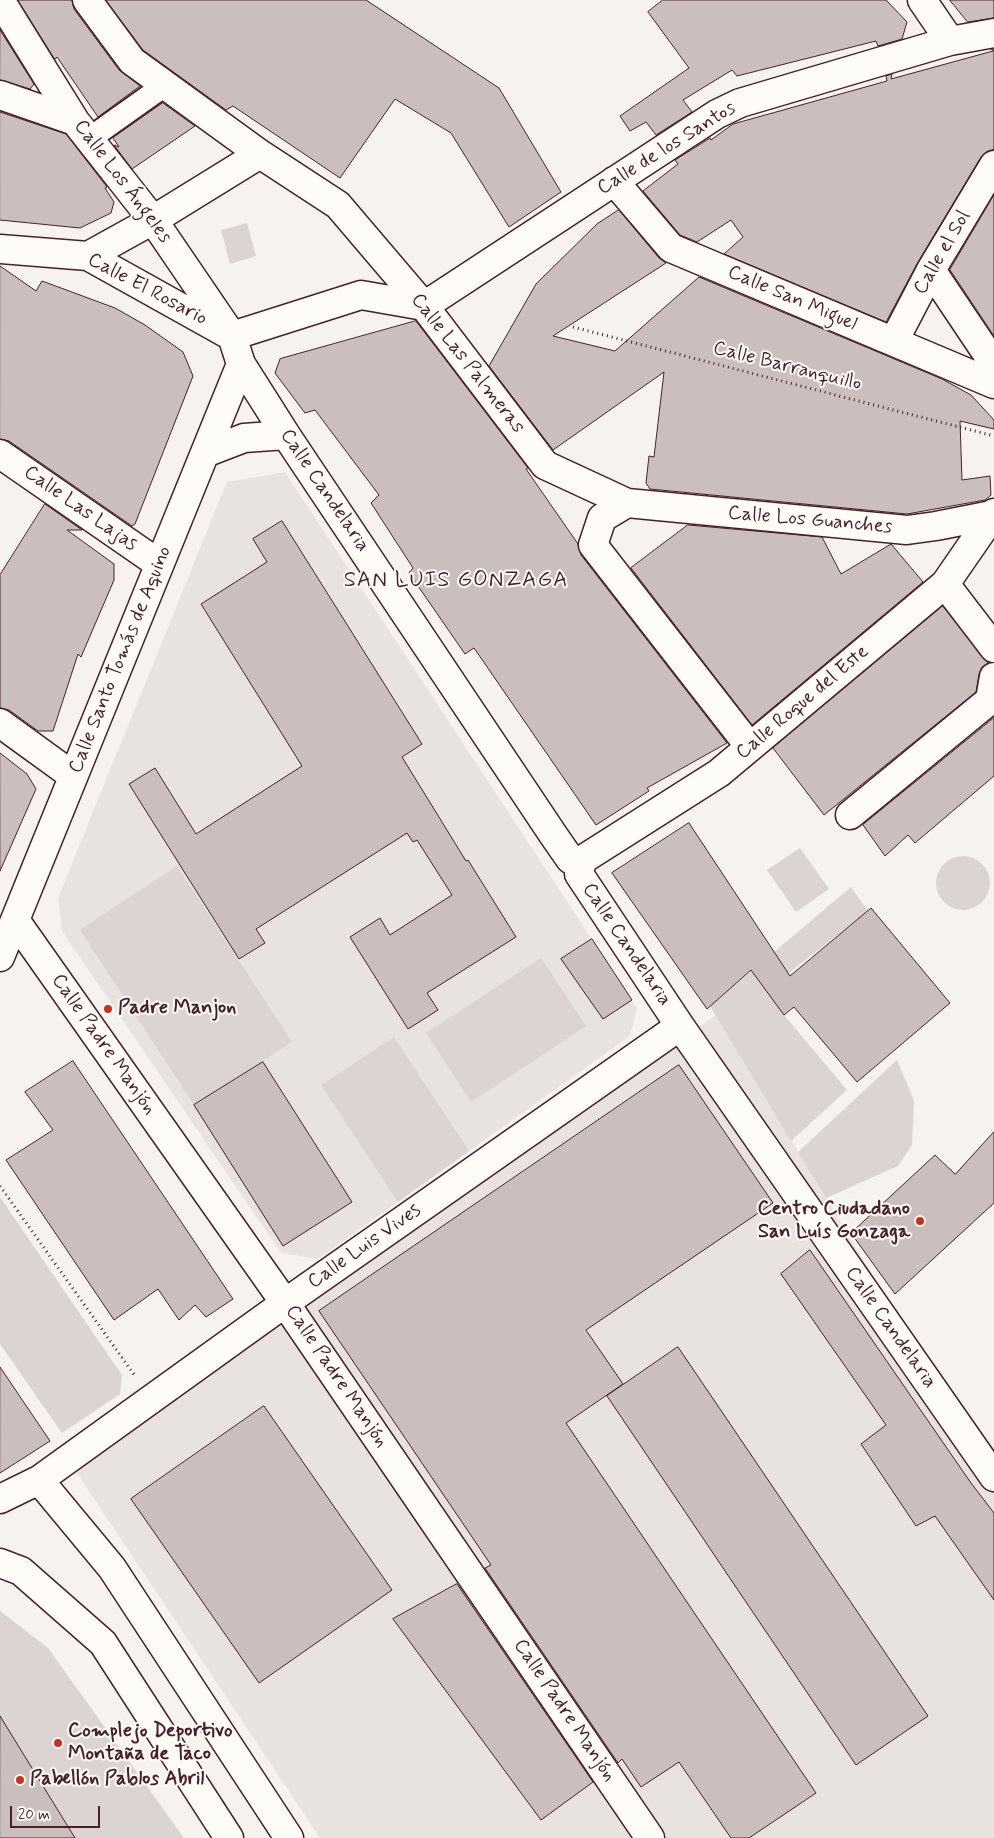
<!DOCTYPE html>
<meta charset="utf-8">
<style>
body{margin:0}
#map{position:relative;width:994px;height:1838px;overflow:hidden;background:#f6f3ef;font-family:Mynerve,sans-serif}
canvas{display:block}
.scale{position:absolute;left:10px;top:1806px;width:90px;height:22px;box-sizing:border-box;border:2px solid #4a1f2b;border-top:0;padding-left:6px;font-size:15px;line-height:18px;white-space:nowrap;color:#4a1f2b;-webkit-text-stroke:4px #fdfcf7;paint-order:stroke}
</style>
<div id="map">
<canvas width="994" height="1838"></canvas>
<div class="scale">20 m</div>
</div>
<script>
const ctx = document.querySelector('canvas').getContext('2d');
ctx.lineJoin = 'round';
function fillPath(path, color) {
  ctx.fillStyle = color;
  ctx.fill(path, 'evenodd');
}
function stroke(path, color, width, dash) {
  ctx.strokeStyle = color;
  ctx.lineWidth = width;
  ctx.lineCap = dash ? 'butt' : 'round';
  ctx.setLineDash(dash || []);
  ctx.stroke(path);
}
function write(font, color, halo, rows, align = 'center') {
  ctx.font = font + ' Mynerve,sans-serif';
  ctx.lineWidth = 4;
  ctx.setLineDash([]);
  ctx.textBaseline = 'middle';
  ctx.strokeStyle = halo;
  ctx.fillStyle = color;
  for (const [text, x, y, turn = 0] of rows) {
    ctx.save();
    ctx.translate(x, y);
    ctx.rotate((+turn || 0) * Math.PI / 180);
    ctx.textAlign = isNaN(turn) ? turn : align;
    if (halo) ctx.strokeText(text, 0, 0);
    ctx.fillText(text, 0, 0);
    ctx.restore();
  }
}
fillPath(new Path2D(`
 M 285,472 L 637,1008 L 630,1036 L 318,1259 L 281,1253 L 62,931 L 58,898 L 227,482 Z
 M 716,1015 L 994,1477 L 994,1838 L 320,1838 L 69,1461 Z`), '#e9e3e0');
fillPath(new Path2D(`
 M 247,223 L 256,256 L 230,264 L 221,230 Z
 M 800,848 L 829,889 L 796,912 L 767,870 Z
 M936 883a27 27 0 1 1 54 0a27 27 0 1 1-54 0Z
 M 177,866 L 292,1042 L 194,1105 L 80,930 Z
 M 851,887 L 868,911 L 767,990 L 784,1015 L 847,1090 L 791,1141 L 710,1006 Z
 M 541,958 L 586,1026 L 471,1102 L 426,1033 Z
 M 394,1037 L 469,1151 L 398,1202 L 321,1085 Z
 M 897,1060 L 914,1101 L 912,1145 L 898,1166 L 826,1198 L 798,1152 Z
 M 0,1197 L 122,1375 L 120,1394 L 62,1433 L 0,1344 Z
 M 0,1611 L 48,1648 L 184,1838 L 0,1838 Z`), '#dcd4d2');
const building = new Path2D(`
 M 18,0 L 72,0 L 74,9 L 119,70 L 140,86 L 98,117 L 57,57 L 55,59 Z
 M 106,0 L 366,0 L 499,88 L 561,192 L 509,227 L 451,133 L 395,99 L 340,178 L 233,106 L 226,110 L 143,50 Z
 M 663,0 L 886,0 L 907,22 L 902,39 L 878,46 L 876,41 L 737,76 L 732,70 L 683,100 L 692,112 L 656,135 L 646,122 L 630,131 L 620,116 L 689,68 L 648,12 Z
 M 950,0 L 994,0 L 994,18 L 968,22 Z
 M 0,30 L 34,84 L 30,89 L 0,80 Z
 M 991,49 L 994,49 L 994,149 L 986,152 L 981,157 L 918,262 L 886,322 L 724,254 L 743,237 L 731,220 L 697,242 L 680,235 L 643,191 L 678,164 L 675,160 L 710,138 L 711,140 L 733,124 L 887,81 L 886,76 L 892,74 L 891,79 L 993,51 Z
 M 163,103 L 195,126 L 132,169 L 114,145 L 119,147 L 113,138 Z
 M 0,112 L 66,134 L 107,187 L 105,188 L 114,202 L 111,213 L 80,228 L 0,220 Z
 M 994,195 L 994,336 L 950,270 Z
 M 619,210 L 659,258 L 666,263 L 553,336 L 615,351 L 699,277 L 942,379 L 971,395 L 994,420 L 994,429 L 960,421 L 962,480 L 990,476 L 991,495 L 985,500 L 907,514 L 650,489 L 646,483 L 649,456 L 654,457 L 664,372 L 553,450 L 489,366 L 536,284 L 597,224 Z
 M 0,266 L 36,291 L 42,281 L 115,308 L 145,325 L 183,352 L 193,376 L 135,524 L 132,526 L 9,441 L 0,439 Z
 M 416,321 L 528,468 L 526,469 L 578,544 L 581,555 L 727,743 L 647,788 L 649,791 L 596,825 L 474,648 L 465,654 L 409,573 L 413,568 L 371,503 L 379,495 L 315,410 L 305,413 L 275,373 L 280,359 Z
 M 45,504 L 82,530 L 67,530 L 114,564 L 114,580 L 81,657 L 78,654 L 53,731 L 38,731 L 9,710 L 0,708 L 0,575 Z
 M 282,521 L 422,744 L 402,757 L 466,861 L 468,860 L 516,937 L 427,993 L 438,1010 L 408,1029 L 350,937 L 380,918 L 390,935 L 452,895 L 417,840 L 413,842 L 407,833 L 256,929 L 265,943 L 239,959 L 129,784 L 155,768 L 196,834 L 302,766 L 201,604 L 267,562 L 253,539 Z
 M 688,525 L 822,537 L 841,574 L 891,544 L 923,582 L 752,725 L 631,568 Z
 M 943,606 L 988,663 L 982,667 L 979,674 L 976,692 L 824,815 L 773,748 Z
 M 994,718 L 994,776 L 915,843 L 908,835 L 885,856 L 863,825 Z
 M 0,753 L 27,774 L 36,789 L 0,871 Z
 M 689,823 L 790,976 L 871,908 L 950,1003 L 857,1082 L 794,1007 L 784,1015 L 751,970 L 707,1009 L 612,873 Z
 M 592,939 L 632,1000 L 603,1019 L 561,959 Z
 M 73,1061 L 233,1299 L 206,1317 L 195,1305 L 179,1320 L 158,1289 L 114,1320 L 6,1160 L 53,1130 L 25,1092 Z
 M 263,1062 L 352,1202 L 283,1246 L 194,1105 Z
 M 679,1065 L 773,1203 L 586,1330 L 623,1384 L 566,1423 L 816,1793 L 749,1838 L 731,1838 L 679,1762 L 641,1787 L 622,1759 L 618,1763 L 485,1568 L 491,1565 L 319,1311 Z
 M 994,1132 L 994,1203 L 895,1294 L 851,1233 L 935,1155 L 955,1174 Z
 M 810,1250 L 971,1483 L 994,1513 L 994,1600 L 935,1516 L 916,1526 L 861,1444 L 886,1425 L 781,1274 Z
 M 678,1347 L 928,1716 L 856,1765 L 607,1396 Z
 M 0,1367 L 50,1441 L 0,1473 Z
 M 264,1406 L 392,1590 L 259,1683 L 131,1499 Z
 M 457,1584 L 593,1782 L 541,1820 L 393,1619 Z
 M 0,1716 L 75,1838 L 0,1838 Z`);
fillPath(building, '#cbbfbe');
stroke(building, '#4a1f2b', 1);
const pedestrian = new Path2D(`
 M 89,139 L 165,85`);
const minor = new Path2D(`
 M 0,0 L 75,121 L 153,220 L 232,336 L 241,364 L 286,435 L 554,836 L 570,859 L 582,860
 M 87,0 L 132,61 L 260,154 L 338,205 L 424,306 L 545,465 L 627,503 L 907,530 L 936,526 L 992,515
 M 922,0 L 950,41
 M 0,95 L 75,121
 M 614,181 L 671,248 L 994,384
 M 0,249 L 88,256 L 226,333
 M 88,256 L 153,220 L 260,154
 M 931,270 L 994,364
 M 424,306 L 717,114 L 740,103 L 950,41 L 994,33
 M 232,336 L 361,295 L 424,306
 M 894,341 L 931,270 L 994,165
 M 205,453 L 244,438 L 286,435
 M 0,454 L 159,564
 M 627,503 L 602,518 L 593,545 L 750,747
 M 945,584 L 994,648
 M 0,723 L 73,776
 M 850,815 L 990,700 L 994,677
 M 582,860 L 579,874 L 680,1026 L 994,1477
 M 582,860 L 719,773 L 945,584 L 994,513
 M 15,920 L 285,1303 L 650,1838
 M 0,957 L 241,364
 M 39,1480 L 112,1568 L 289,1838
 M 0,1499 L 39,1480 L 285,1303 L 680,1026
 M 0,1563 L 21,1571 L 103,1643 L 229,1838`);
stroke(pedestrian, '#4a1f2b', 26);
stroke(minor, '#4a1f2b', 31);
stroke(new Path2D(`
 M 573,327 L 994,436
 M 0,1186 L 135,1376`), '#4a1f2b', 3, [1, 4]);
stroke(pedestrian, '#fdfcf7', 22);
stroke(minor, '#fdfcf7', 28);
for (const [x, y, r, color] of [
 [108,1009,5,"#c8321e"],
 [920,1221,5,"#c8321e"],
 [58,1743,5,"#c8321e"],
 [20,1780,5,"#c8321e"]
]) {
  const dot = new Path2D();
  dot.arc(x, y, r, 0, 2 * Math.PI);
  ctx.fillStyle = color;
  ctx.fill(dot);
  stroke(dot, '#fdfcf7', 2);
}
write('20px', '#4a1f2b', '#fdfcf7', [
 ["Calle de los Santos",667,149,-32],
 ["Calle Los Ángeles",122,182,53],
 ["Calle el Sol",943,253,-60],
 ["Calle El Rosario",147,290,28],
 ["Calle San Miguel",792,299,23],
 ["Calle Las Palmeras",467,364,52],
 ["Calle Barranquillo",787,367,14],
 ["Calle Candelaria",324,491,56],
 ["Calle Las Lajas",80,509,35],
 ["Calle Los Guanches",810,521,5],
 ["Calle Santo Tomás de Aquino",121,660,-68],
 ["Calle Roque del Este",803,703,-40],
 ["Calle Candelaria",626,945,56],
 ["Calle Padre Manjón",103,1045,55],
 ["Calle Luis Vives",365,1247,-35],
 ["Calle Candelaria",890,1328,55],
 ["Calle Padre Manjón",336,1377,56],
 ["Calle Padre Manjón",564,1711,56]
]);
write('bold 20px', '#4a1f2b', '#fdfcf7', [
 ["Padre Manjon",118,1009],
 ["Centro Ciudadano",910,1210,"right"],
 ["San Luís Gonzaga",910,1233,"right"],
 ["Complejo Deportivo",68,1732],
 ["Montaña de Taco",68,1755],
 ["Pabellón Pablos Abril",30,1780]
], 'left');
ctx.letterSpacing = '1px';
write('22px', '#4a1f2b', '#fdfcf7', [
 ["SAN LUIS GONZAGA",456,581]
]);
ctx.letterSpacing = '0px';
</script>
